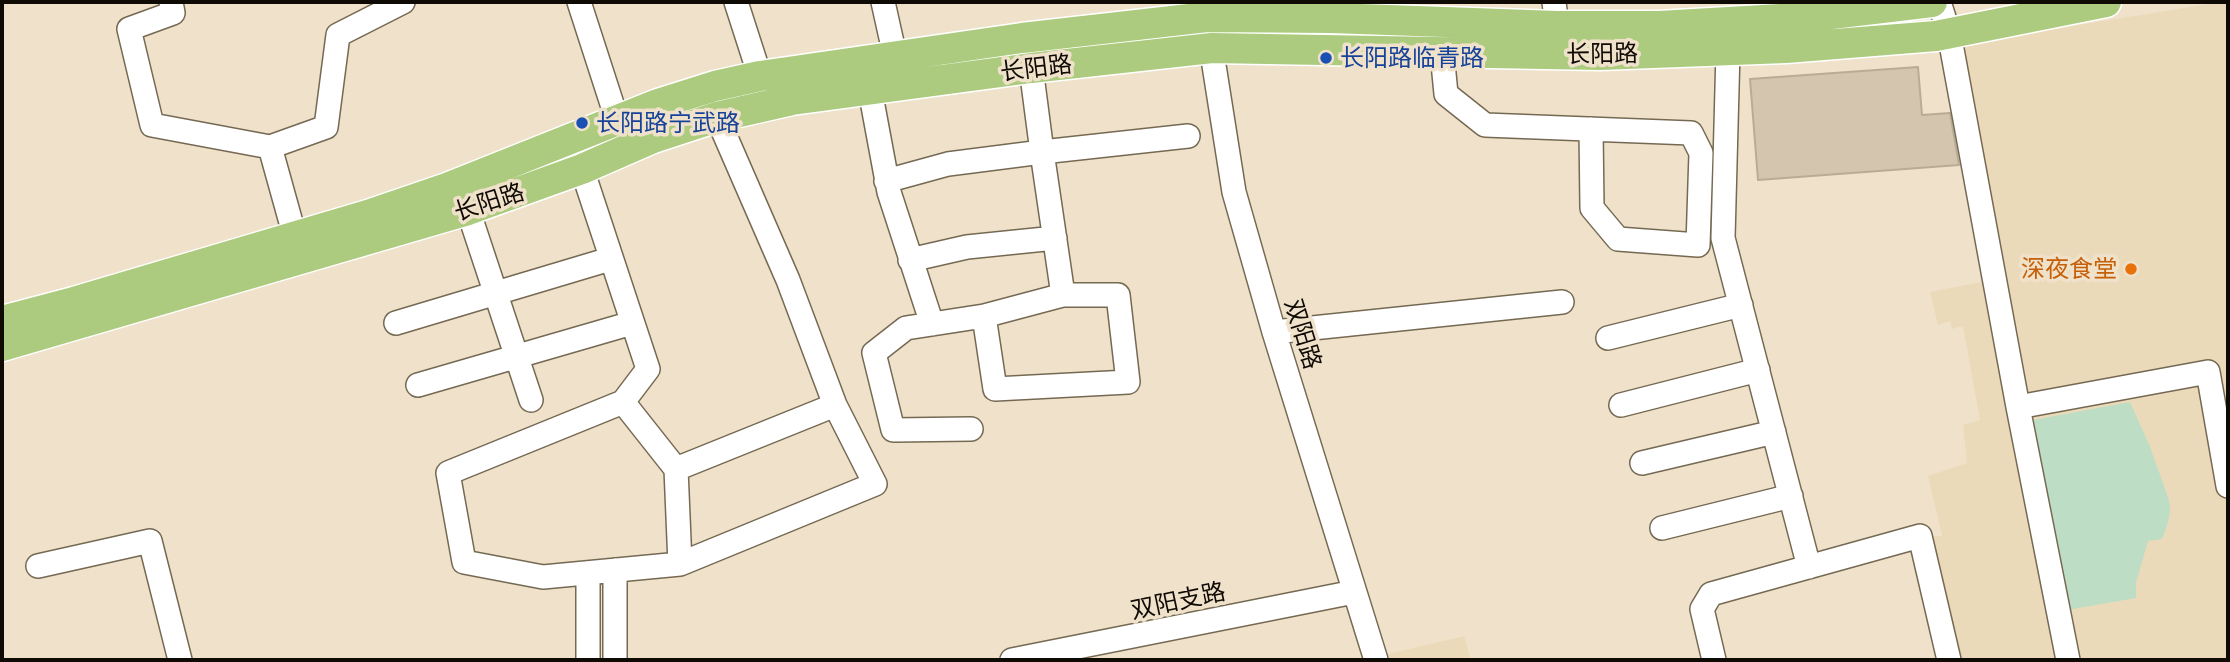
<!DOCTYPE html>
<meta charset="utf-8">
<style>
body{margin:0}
#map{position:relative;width:2230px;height:662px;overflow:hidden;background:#f0e2ca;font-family:"Exo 2",sans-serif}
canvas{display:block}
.frame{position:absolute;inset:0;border:4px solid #0f0a04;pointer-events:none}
</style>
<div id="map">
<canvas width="2230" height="662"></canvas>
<div class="frame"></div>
</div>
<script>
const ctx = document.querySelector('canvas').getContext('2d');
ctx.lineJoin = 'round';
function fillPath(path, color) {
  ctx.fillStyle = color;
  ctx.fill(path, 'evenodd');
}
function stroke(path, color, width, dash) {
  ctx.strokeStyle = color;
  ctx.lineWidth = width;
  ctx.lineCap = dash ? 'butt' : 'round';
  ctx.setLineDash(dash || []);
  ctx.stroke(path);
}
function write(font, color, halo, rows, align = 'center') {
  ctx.font = font + ' "Exo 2","Noto Sans SC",sans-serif';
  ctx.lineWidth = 7;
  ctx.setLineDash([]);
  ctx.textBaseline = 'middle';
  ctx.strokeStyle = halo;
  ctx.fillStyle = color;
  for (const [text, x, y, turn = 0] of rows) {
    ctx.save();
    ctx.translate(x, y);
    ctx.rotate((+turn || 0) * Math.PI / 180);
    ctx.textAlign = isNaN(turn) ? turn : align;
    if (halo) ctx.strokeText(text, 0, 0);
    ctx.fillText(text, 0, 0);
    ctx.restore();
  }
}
fillPath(new Path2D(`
 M 2221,2 L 2228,2 L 2228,660 L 1945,660 L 1923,537 L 1942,536 L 1928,476 L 1967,463 L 1963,425 L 1980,420 L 1963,326 L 1952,329 L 1950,321 L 1938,325 L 1930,292 L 1981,282 L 1948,46 Z
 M 1464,636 L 1471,660 L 1390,660 L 1388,654 Z`), '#ebdaba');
fillPath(new Path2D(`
 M 2130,402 L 2150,447 L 2169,500 C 2172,514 2167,526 2162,539 L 2148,541 L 2136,583 L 2136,598 L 2067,610 L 2033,420 Z`), '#bddec5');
const building = new Path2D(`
 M 1918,67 L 1922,115 L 1950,113 L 1959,165 L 1758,180 L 1750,79 Z`);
fillPath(building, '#d3c5ae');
stroke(building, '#b9ac95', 2);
const minor = new Path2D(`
 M 171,2 L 173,13 L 129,29 L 152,125 L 270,147 L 295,237
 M 579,2 L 612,104
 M 736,2 L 765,92
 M 883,2 L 895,56
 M 1204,2 L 1234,192 L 1274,332 L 1376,660
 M 1554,2 L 1557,26
 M 1939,2 L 1949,33 L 2018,407 L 2068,660
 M 1728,51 L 1723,238 L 1809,567
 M 1442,53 L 1446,94 L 1485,125 L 1691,133 L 1701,153 L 1698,245 L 1618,239 L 1592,208 L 1591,129
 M 1031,68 L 1042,152 L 1188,136
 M 870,90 L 889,192 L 932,324
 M 270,147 L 326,127 L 338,35 L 403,2
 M 582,169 L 648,369 L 623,402 L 676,469 L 835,405 L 788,280 L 717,117
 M 886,181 L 948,164 L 1042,152 L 1063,295 L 1118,295 L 1128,382 L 995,389 L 984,316 L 1063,295
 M 468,210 L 531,400
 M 910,260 L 967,247 L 1055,238
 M 396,323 L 610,259
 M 1274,332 L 1562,302
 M 1608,338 L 1741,305
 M 418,385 L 632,323
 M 623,402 L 448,473 L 464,562 L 543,577 L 680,564
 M 1621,405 L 1758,370
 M 2018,407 L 2208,372 L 2228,486
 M 971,429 L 893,430 L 874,353 L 906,328 L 984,316
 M 1642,463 L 1774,432
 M 676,469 L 680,564 L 875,484 L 835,405
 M 1662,528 L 1791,496
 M 38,566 L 150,541 L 180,660
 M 615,570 L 615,660
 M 588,660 L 588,573
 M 1012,660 L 1354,592
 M 1714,660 L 1702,609 L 1711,594 L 1920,536 L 1949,660`);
const major = new Path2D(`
 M 2,321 L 74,302 L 368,215 L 447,188 L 658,104 L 715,86 L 760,76 L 1022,38 L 1207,17 L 1332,18 L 1557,26 L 1659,26 L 1798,18 L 1932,2
 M 2,346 L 468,210 L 582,169 L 653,138 L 717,117 L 792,100 L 1031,68 L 1212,48 L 1600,55 L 1786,48 L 1936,36 L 2106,2`);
stroke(minor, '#756953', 26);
stroke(major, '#fff', 33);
stroke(minor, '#fff', 23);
stroke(major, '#accb7e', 30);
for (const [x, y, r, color] of [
 [1326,58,7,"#1a4fb4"],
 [582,123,7,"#1a4fb4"],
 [2131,269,7,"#e8710a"]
]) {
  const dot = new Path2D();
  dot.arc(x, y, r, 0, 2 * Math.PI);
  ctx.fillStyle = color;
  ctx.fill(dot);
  stroke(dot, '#f0e2ca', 2.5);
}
write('24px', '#0f0a04', '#f0e2ca', [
 ["长阳路",1602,54,-1],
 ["长阳路",1036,68,-7],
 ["长阳路",489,202,-18],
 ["双阳路",1303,334,73],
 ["双阳支路",1178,601,-12]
]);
write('24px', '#164399', '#f0e2ca', [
 ["长阳路临青路",1340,58],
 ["长阳路宁武路",596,123]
], 'left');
write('24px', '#c56008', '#f0e2ca', [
 ["深夜食堂",2117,269]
], 'right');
</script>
